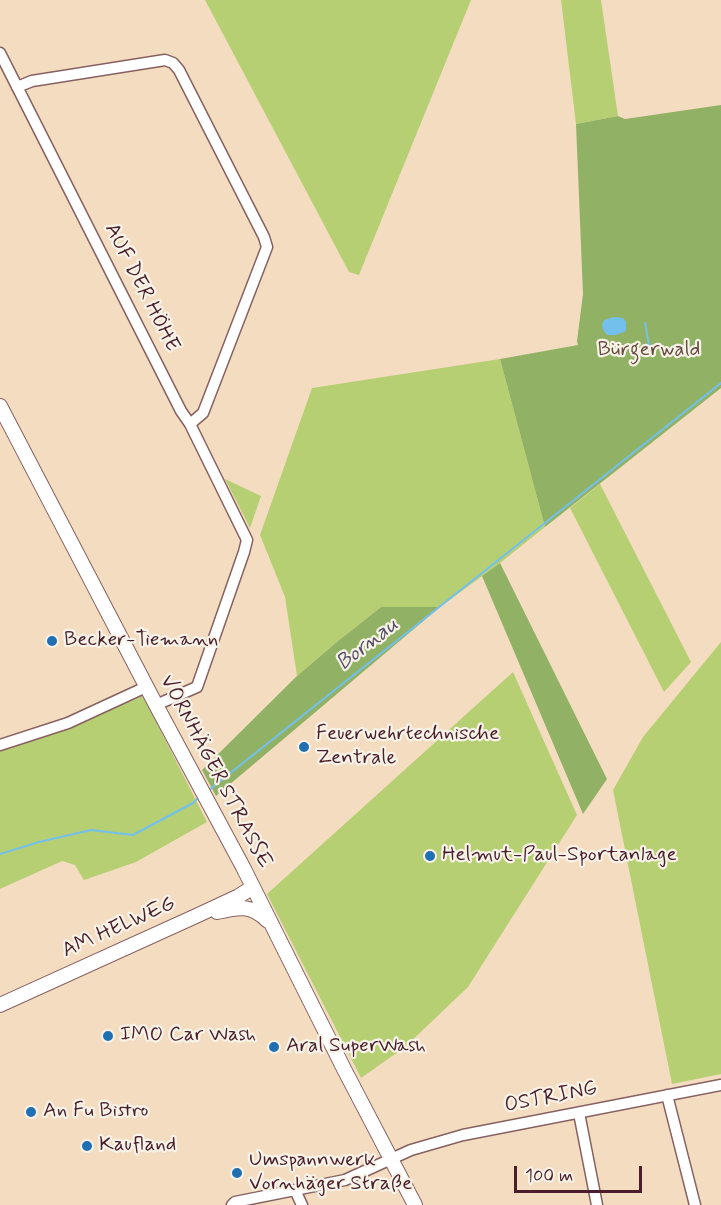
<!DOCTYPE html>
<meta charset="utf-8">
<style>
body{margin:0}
#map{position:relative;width:721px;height:1205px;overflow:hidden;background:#f4dcc1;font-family:Mynerve,sans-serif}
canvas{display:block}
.scale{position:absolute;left:514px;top:1166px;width:128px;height:27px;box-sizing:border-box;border:3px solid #4a1f2b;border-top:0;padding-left:8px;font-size:18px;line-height:21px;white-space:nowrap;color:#4a1f2b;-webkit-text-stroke:4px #f7f3e8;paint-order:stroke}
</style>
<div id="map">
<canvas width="721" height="1205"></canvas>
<div class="scale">100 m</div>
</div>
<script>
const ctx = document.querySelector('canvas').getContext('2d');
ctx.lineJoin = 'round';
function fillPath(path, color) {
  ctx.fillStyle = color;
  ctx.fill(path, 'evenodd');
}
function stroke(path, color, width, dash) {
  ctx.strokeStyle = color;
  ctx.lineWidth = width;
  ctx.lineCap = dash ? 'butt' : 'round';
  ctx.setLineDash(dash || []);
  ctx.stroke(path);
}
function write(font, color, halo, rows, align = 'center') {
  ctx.font = font + ' Mynerve,sans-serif';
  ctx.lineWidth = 4.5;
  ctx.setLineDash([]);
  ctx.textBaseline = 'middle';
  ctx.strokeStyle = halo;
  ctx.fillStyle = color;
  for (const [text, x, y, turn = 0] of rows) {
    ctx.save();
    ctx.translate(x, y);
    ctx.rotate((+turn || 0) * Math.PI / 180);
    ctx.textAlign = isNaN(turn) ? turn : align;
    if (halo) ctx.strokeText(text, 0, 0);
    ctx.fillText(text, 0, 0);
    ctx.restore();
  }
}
fillPath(new Path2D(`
 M 205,0 L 471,0 L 359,275 L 349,272 Z
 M 561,0 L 601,0 L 618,116 L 576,124 Z
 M 500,359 L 545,527 L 500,563 L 440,607 L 381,607 L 338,641 L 297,676 L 285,597 L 260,535 L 312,388 Z
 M 225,479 L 261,496 L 250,528 Z
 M 600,484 L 691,662 L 664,692 L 570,508 Z
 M 721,642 L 721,1074 L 672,1084 L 613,790 L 643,737 Z
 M 513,672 L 577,815 L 468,987 L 405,1047 L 361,1078 L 267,894 Z
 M 143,696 L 207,822 L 136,862 L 84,880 L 75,865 L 62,861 L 0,889 L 0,747 L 76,724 Z`), '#b7cf73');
fillPath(new Path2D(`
 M 721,105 L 721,388 L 545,527 L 500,359 L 578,345 L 577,341 L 583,294 L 576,124 L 618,116 L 625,119 Z
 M 500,563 L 607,779 L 583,814 L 482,576 Z
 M 381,607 L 440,607 L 216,796 L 202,770 L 297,676 L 338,641 Z`), '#91b265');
fillPath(new Path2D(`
 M 614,317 L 623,318 L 626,322 L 626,331 L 616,335 L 607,335 L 603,330 L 602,325 L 604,320 Z`), '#73c0ed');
stroke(new Path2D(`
 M 645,323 L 650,350
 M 209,790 L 721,383
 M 0,854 L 39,842 L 91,830 L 133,835 L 193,803 L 199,797`), '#73c0ed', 2);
const minor = new Path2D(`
 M 0,53 L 181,411 L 190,424 L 247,540 L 244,552 L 197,687 L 156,705
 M 17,87 L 32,81 L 165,60 L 173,63 L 179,70 L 264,237 L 267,247 L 203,413 L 190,424
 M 0,745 L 68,723 L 146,687
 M 667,1095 L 695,1205
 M 579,1113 L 597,1205
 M 295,1190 L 302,1205
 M 232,1205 L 235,1202 L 345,1180 L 411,1150 L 463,1135 L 721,1085`);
const secondary = new Path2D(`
 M 0,406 L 156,705 L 243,867 L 344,1069 L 415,1205
 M 217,912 C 239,907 251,904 268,921
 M 0,1005 L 196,916 L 239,896 L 253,887`);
stroke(minor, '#866160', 13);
stroke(secondary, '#866160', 16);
stroke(minor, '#fff', 10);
stroke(secondary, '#fff', 14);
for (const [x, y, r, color] of [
 [52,641,6,"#1f6fb2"],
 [304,747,6,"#1f6fb2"],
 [430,856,6,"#1f6fb2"],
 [108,1036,6,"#1f6fb2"],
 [274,1047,6,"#1f6fb2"],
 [31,1112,6,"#1f6fb2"],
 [87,1146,6,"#1f6fb2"],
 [237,1173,6,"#1f6fb2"]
]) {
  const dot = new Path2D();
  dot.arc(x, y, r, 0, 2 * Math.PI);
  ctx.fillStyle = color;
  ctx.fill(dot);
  stroke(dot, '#f7f3e8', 2);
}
write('21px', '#4a1f2b', '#f7f3e8', [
 ["AUF DER HÖHE",141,288,63],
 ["VORNHÄGER STRASSE",215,772,62],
 ["AM HELWEG",119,928,-24],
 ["OSTRING",551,1098,-11]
]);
write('21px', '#654b3d', '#f7f3e8', [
 ["Bürgerwald",649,351]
]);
write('21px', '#4a1f2b', '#f7f3e8', [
 ["Becker-Tiemann",64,641],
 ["Feuerwehrtechnische",316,735],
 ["Zentrale",316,759],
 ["Helmut-Paul-Sportanlage",442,856],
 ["IMO Car Wash",120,1036],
 ["Aral SuperWash",286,1047],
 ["An Fu Bistro",43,1112],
 ["Kaufland",99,1146],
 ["Umspannwerk",249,1161],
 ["Vornhäger Straße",249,1185]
], 'left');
write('italic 22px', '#564f65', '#f7f3e8', [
 ["Bornau",368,645,-38]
]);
</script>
